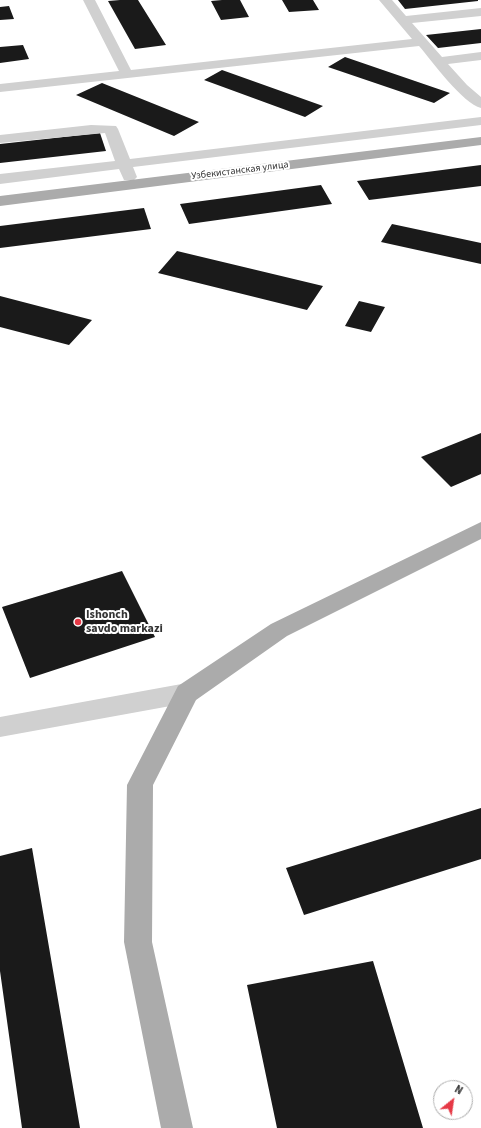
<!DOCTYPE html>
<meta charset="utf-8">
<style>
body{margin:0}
#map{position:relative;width:481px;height:1128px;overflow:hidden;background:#fff;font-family:"Source Sans 3",sans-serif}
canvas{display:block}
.north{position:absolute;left:433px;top:1080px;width:40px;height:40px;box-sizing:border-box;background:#fff;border:1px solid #adadad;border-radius:50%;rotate:30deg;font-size:11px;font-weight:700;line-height:16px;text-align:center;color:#333}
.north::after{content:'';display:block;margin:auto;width:14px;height:18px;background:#e63946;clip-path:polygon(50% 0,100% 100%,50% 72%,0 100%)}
</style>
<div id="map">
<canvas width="481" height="1128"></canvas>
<div class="north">N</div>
</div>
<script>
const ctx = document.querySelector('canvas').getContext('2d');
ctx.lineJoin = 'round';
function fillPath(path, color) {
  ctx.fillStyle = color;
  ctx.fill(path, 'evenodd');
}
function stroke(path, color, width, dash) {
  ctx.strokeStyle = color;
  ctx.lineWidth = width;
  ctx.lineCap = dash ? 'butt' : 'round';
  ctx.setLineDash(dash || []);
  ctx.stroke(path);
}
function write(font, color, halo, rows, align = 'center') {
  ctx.font = font + ' "Source Sans 3",sans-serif';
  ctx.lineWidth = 4;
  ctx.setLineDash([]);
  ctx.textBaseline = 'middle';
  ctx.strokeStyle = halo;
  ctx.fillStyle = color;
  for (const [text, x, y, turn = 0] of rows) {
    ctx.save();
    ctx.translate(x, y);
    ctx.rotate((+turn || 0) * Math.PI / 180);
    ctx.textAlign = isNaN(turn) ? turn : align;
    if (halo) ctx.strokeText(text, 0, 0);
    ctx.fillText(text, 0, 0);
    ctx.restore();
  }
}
fillPath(new Path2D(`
 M 120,0 L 138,0 L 166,45 L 135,49 L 108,1 Z
 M 222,0 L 240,0 L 249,17 L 221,20 L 211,1 Z
 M 282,0 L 313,0 L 319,10 L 289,12 Z
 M 398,0 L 478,0 L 478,1 L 405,9 Z
 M 9,6 L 14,19 L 0,20 L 0,7 Z
 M 481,29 L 481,43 L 438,48 L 426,35 Z
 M 23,45 L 29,59 L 0,63 L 0,47 Z
 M 345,57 L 450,93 L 434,103 L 328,67 Z
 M 222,70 L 323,106 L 305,117 L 204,80 Z
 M 102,83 L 199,122 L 174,136 L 76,95 Z
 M 100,133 L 106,151 L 0,163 L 0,144 Z
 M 481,165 L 481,186 L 369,200 L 357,181 Z
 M 321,185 L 332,204 L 189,224 L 180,204 Z
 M 144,208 L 151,229 L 0,248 L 0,226 Z
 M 392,224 L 481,243 L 481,264 L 381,242 Z
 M 177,251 L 323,286 L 307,310 L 158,273 Z
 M 0,296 L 92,320 L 69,345 L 0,327 Z
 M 359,301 L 385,307 L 371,332 L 345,326 Z
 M 481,433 L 481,474 L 451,487 L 421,457 Z
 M 122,571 L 155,637 L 30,678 L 2,607 Z
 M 481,808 L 481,859 L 304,915 L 286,868 Z
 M 32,848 L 80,1128 L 22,1128 L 0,971 L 0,856 Z
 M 373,961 L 423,1128 L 277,1128 L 247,985 Z`), '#1a1a1a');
fillPath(new Path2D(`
 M 83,0 L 95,0 L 131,70 L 412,39 L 379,0 L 392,0 L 406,16 L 481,8 L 481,16 L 412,23 L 442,57 L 481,52 L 481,60 L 448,64 L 467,85 L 481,97 L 481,108 C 463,104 432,61 419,46 L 0,92 L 0,84 L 119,71 Z
 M 481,117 L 481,125 L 133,167 L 137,177 L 134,180 L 124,180 L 119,169 L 0,184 L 0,174 L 115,161 L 105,133 L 0,143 L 0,135 L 91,125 L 116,126 L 118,129 L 130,159 Z
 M 187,683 L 196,686 L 199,693 L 196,700 L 187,703 L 0,737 L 0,717 Z`), '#d0d0d0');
fillPath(new Path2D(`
 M 481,137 L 481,145 L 0,206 L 0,196 Z
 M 481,522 L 481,539 L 287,636 L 196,700 L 153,785 L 152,942 L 193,1128 L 161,1128 L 124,942 L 127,785 L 178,686 L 271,624 Z`), '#ababab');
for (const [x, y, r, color] of [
 [78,622,4,"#e63946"]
]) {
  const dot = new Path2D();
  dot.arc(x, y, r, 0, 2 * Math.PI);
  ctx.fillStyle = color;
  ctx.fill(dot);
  stroke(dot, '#fff', 1.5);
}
write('10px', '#333', '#fff', [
 ["Узбекистанская улица",240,171,-7]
]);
write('bold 12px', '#333', '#fff', [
 ["Ishonch",86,615],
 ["savdo markazi",86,629]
], 'left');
</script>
